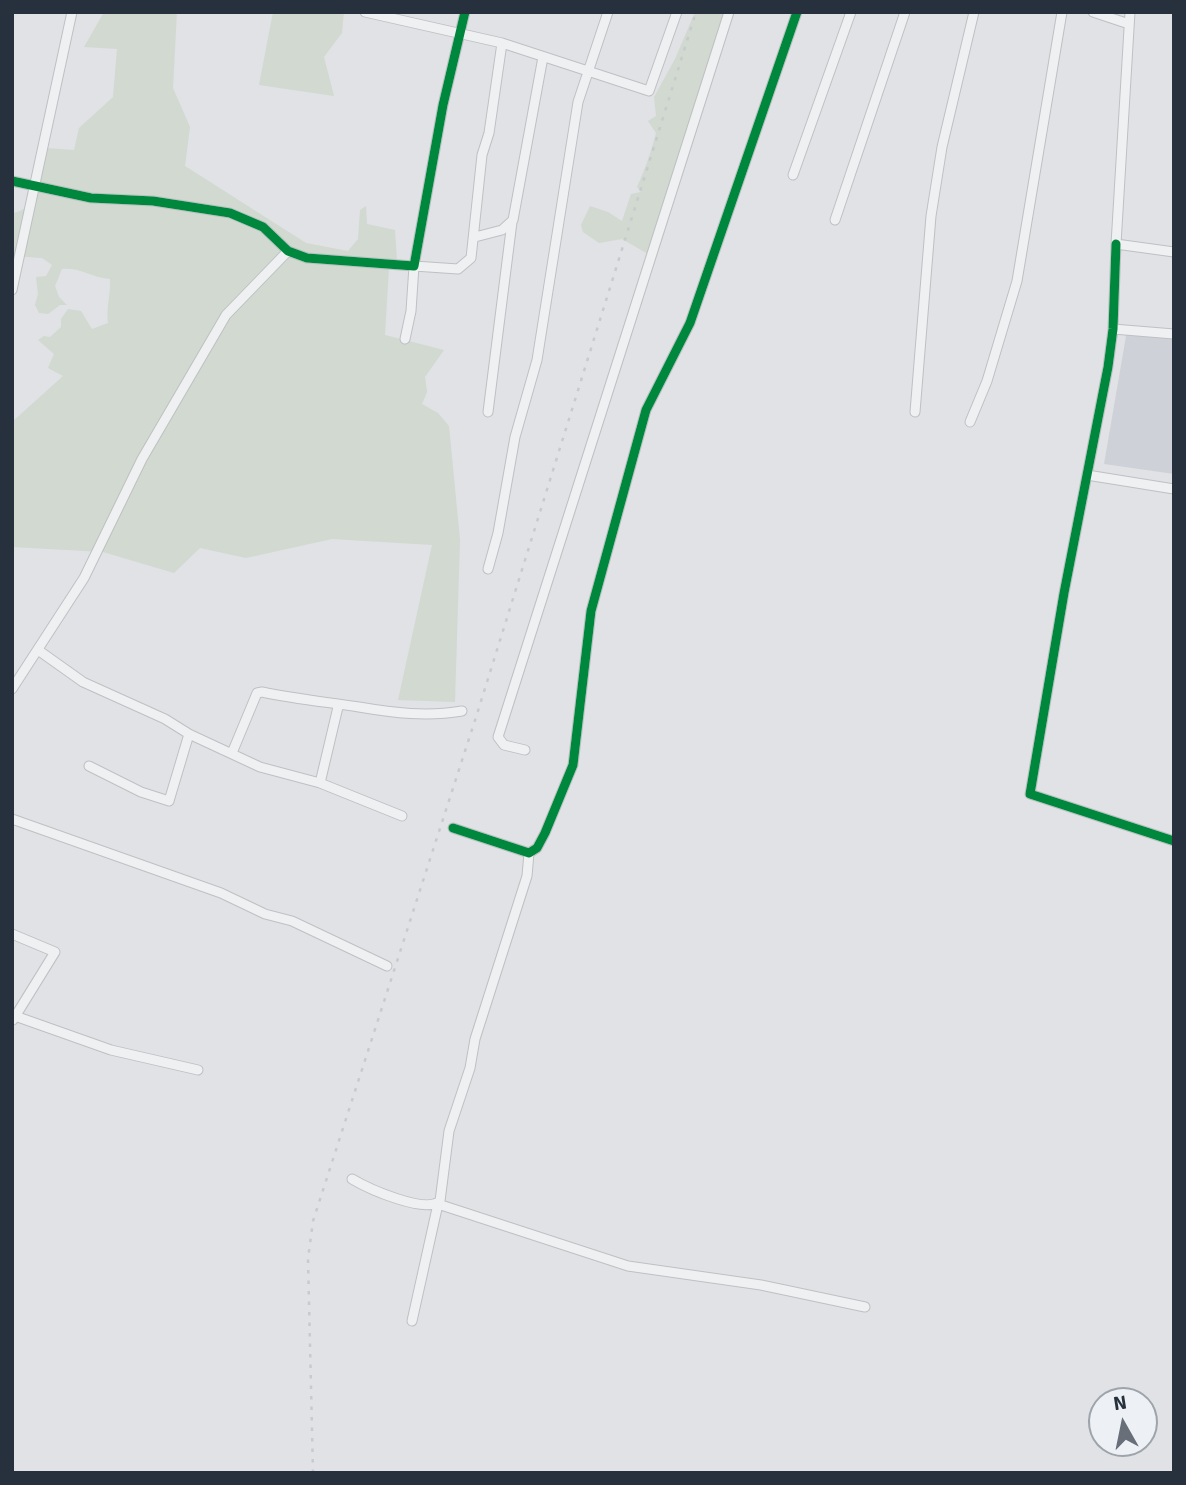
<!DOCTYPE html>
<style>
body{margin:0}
#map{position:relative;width:1186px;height:1485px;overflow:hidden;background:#e0e2e5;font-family:Signika,sans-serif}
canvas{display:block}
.frame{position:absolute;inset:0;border:14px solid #27313d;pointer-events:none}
.north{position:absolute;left:1088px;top:1387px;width:70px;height:70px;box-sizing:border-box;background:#edf1f5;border:2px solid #9ea4ab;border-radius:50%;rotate:351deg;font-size:19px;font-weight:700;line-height:28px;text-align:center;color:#27313d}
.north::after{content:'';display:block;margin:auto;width:24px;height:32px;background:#686f78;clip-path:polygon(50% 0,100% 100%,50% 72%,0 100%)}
</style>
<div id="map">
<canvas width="1186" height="1485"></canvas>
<div class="frame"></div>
<div class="north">N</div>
</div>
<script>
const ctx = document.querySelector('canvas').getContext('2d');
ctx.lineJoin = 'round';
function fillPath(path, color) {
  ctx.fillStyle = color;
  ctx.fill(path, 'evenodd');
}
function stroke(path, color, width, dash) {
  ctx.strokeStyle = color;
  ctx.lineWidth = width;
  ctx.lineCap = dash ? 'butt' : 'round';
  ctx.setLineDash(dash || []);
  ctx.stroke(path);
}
fillPath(new Path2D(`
 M 1127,330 L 1174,335 L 1174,474 L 1104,464 Z`), '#ced2d8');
fillPath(new Path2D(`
 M 104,12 L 177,12 L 173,88 L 190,127 L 185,166 L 306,243 L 348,251 L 358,239 L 360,210 L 366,206 L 367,224 L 395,230 L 397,261 L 389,267 L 385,335 L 444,350 L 425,377 L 427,392 L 422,404 L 438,413 L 449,426 L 460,540 L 455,702 L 398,700 L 432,545 L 332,539 L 246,558 L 200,548 L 174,573 L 103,552 L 12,547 L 12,422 L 63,376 L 48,368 L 54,354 L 38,340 L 44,336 L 50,337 L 61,327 L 61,319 L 68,309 L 81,311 L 92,329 L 108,323 C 106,306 111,295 110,279 C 90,277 80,267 62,269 L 55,286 L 59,297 L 67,305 L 60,305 L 48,314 L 39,313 L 35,305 L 38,294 L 36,277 L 46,276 L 52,265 L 42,258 L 12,256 L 12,213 C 40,211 41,169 46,148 L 74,150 L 79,128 L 113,97 L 117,49 L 84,47 Z
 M 273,12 L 344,12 L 342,33 L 324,57 L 334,96 L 259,85 Z
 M 695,12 L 726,12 L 648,254 L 622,239 L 599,243 L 583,232 L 581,225 L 590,206 L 608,212 L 622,221 L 631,194 L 641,192 L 637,187 C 645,169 651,153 656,133 L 648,121 L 656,116 L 654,97 L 675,59 Z`), '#d1d9d0');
const minor = new Path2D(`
 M 365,12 L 502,43 L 649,91 L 677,12
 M 1093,12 L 1129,24
 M 1130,12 L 1116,244 L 1174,252
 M 793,175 L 851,12
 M 12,181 L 91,198 L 153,201 L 230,213 L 263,227 L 288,251 L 307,258 L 414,266 L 443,105 L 465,12
 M 835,220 L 905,12
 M 475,237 L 502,230 L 513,220 L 543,57
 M 1116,244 L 1113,329 L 1108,367 L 1064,593 L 1030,794 L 1174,841
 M 12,290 L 72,12
 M 1113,329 L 1174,334
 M 405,339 L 411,311 L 414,266 L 458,269 L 471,258 L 482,155 L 489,133 L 502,43
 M 488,412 L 512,222
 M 915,412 L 931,216 L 942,147 L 974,12
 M 970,422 L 987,381 L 1017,281 L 1062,12
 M 1087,475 L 1174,489
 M 488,569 L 498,533 L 515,437 L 537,360 L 578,102 L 608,12
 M 38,650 L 83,682 L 165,719 L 189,734 L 260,767 L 320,783 L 402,816
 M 12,689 L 84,578 L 142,459 L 226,315 L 288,251
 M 525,750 L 504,745 L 498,737 L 729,12
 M 232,753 L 257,693 L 262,692 C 295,699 326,702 359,707 C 394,713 427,717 462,711
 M 89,766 L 141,792 L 169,801 L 189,734
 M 320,783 L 338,707
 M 12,819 L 221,893 L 265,914 L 292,921 L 387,966
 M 453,828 L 529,853 L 537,848 L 545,833 L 573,765 L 591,611 L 646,410 L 690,323 L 797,12
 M 12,934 L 55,952 L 13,1020
 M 15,1016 L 111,1050 L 198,1070
 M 352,1179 C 369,1189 425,1214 440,1201 L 449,1131 L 470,1068 L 475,1039 L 527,876 L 529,853
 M 412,1321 L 438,1204 L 628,1266 L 761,1285 L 865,1307`);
stroke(minor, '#bec0c3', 11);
stroke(minor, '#eff0f1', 9);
stroke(new Path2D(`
 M 313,1473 L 308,1259 L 313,1221 L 477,714 L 696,12`), '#c8cacd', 2.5, [3.5, 7]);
stroke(new Path2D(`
 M 12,181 L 91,198 L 153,201 L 230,213 L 263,227 L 288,251 L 307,258 L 414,266 L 443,105 L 465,12
 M 1116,244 L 1113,329 L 1108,367 L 1064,593 L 1030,794 L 1174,841
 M 453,828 L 529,853 L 537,848 L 545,833 L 573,765 L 591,611 L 646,410 L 690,323 L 797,12`), '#00873e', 9);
</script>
